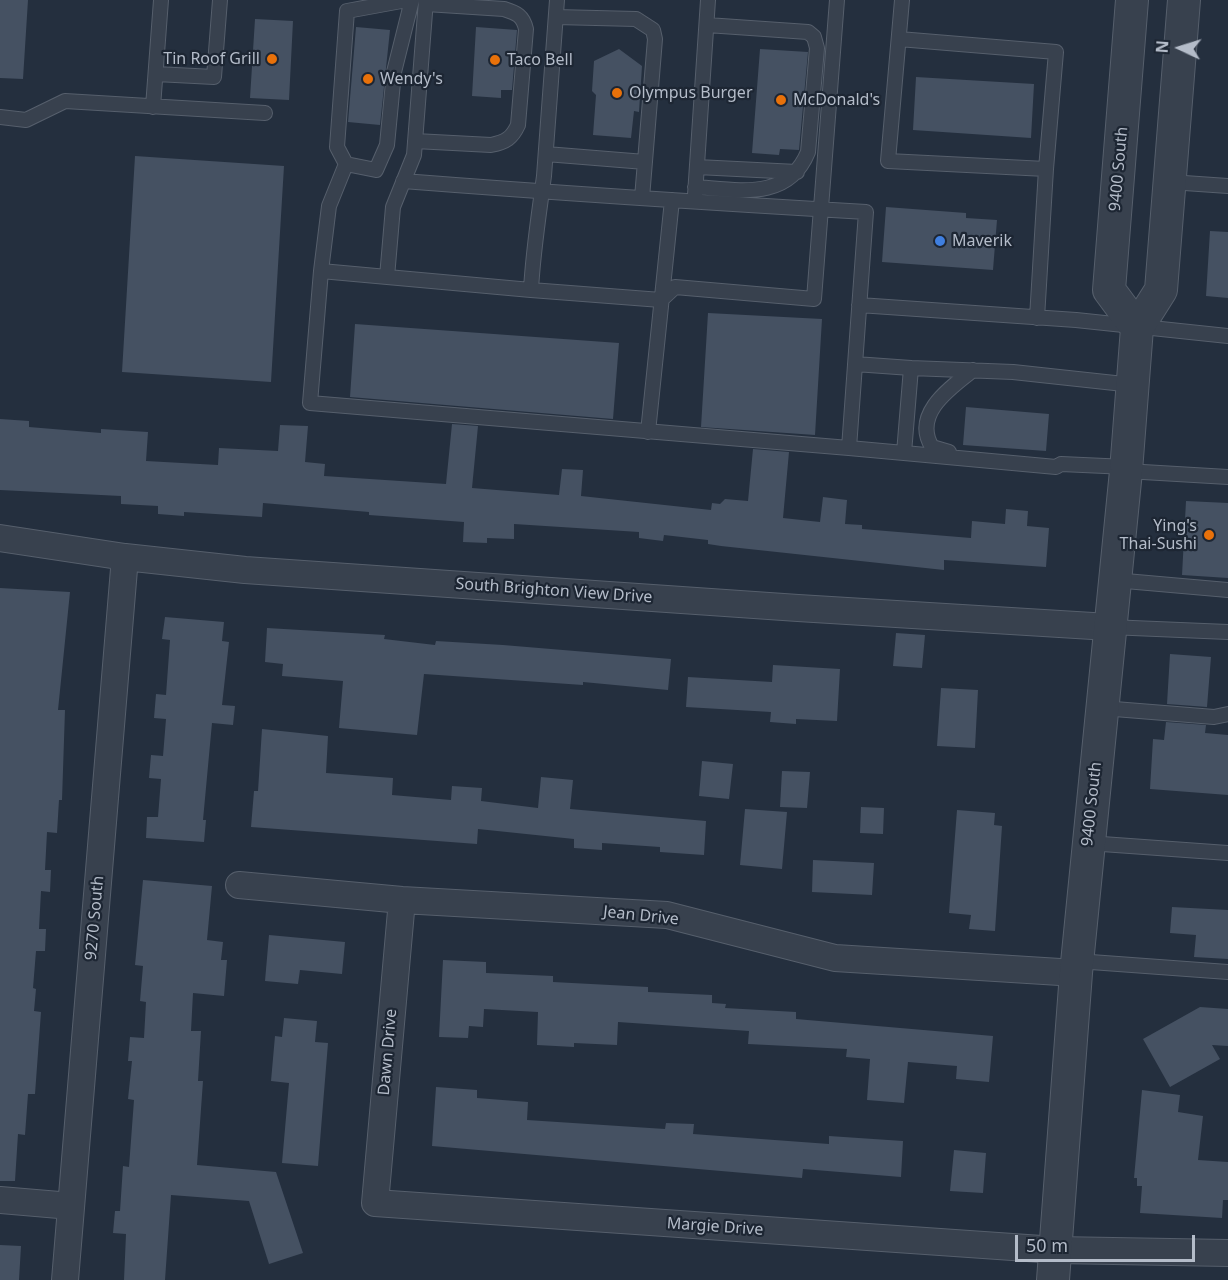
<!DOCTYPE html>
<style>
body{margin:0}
#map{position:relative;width:1228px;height:1280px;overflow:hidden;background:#242f3e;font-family:"Noto Sans",sans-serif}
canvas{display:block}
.north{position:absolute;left:1150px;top:18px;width:60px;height:60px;-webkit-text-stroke:4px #1d2633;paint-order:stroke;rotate:274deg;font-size:16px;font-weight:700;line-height:24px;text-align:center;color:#b4bcc9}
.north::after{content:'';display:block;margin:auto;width:21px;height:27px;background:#b4bcc9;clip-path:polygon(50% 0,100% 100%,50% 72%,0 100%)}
.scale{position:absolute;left:1015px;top:1235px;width:180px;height:27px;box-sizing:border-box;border:3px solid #b4bcc9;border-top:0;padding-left:8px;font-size:18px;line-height:21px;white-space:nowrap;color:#b4bcc9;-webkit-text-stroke:4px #1d2633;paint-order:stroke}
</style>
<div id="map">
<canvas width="1228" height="1280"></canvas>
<div class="north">N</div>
<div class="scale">50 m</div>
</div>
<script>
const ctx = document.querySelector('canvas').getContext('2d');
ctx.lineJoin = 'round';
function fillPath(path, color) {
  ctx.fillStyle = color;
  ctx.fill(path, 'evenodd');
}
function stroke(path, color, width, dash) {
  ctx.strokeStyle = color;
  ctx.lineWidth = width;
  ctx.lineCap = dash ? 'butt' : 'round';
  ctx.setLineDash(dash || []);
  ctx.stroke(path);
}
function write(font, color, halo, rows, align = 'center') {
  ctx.font = font + ' "Noto Sans",sans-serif';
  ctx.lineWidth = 4.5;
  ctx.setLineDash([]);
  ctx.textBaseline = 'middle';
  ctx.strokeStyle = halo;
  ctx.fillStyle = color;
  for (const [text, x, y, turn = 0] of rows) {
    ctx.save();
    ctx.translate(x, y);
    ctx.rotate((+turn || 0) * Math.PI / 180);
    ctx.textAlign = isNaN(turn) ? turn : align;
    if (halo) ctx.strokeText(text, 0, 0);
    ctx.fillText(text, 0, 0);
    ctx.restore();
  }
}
fillPath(new Path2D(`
 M 0,0 L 28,0 L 23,79 L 0,78 Z
 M 255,19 L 293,21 L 289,100 L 250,98 Z
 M 356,27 L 390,30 L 380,125 L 348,122 Z
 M 476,27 L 517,30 L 512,90 L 501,90 L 501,98 L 472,96 Z
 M 619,49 L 642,66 L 639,112 L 634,111 L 631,138 L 593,135 L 596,95 L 592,91 L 594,61 Z
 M 760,49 L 808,52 L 799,150 L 780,149 L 779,155 L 752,153 Z
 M 916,77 L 1034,84 L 1031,138 L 913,130 Z
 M 135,156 L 284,166 L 271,382 L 122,372 Z
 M 886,207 L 966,213 L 966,218 L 997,220 L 993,270 L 882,262 Z
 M 1210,231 L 1228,232 L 1228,298 L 1206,296 Z
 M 708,313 L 822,319 L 815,435 L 701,427 Z
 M 355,324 L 619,343 L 613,419 L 350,397 Z
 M 966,407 L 1049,414 L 1046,451 L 963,445 Z
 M 0,419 L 29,421 L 29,427 L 101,433 L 101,429 L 148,432 L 146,461 L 218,465 L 219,448 L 278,451 L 280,425 L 308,426 L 305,462 L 325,464 L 324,476 L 446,484 L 452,424 L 478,426 L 472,488 L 559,495 L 562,469 L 583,470 L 581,496 L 711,510 L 712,503 L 720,504 L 725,499 L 748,501 L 753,449 L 789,452 L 783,518 L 820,522 L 823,497 L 847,500 L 845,524 L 862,525 L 862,529 L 971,538 L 972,521 L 1005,524 L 1006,509 L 1028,511 L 1027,526 L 1049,528 L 1046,567 L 944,560 L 944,570 L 721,546 L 708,544 L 708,540 L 664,535 L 663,541 L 639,538 L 639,532 L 514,524 L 514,539 L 487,538 L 487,543 L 463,542 L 464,522 L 369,515 L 369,512 L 263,503 L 262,517 L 184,512 L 184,516 L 158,514 L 158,506 L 121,504 L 121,496 L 0,490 Z
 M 1186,501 L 1228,503 L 1228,578 L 1182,575 Z
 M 0,588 L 70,592 L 58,710 L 65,710 L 62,800 L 59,800 L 57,833 L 47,832 L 45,870 L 51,870 L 50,892 L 41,891 L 39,929 L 46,929 L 45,951 L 36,951 L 33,988 L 36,989 L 34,1011 L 41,1012 L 35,1094 L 28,1094 L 25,1135 L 18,1134 L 15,1181 L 0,1181 Z
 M 165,617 L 224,622 L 222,641 L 229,642 L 222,705 L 235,706 L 233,725 L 212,723 L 203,820 L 206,820 L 204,842 L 146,838 L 147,817 L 158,817 L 161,779 L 149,778 L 151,755 L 163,756 L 166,719 L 154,718 L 156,694 L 166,695 L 170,640 L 162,639 Z
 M 267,628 L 385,635 L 384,639 L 435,645 L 436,641 L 503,645 L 671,659 L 668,690 L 583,682 L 583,685 L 424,674 L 417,735 L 339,728 L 343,681 L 282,676 L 283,664 L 265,662 Z
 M 896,633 L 925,635 L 922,668 L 893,666 Z
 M 1170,654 L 1211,657 L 1207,707 L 1167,704 Z
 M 773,665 L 840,669 L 837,721 L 796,719 L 796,724 L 770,722 L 771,712 L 686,707 L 688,677 L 772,682 Z
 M 941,688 L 978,690 L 975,748 L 937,746 Z
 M 1166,722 L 1206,725 L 1205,733 L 1228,735 L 1228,795 L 1150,789 L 1153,739 L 1164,740 Z
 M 262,729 L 328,736 L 326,773 L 393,778 L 392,795 L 451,800 L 452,786 L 482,788 L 481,801 L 538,808 L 541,777 L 573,780 L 570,809 L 706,821 L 704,855 L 660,852 L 660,847 L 602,843 L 602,850 L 574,848 L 574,839 L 478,829 L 477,844 L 251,827 L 254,791 L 258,791 Z
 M 702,761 L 733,764 L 729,799 L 699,796 Z
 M 782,771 L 810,772 L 807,808 L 780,807 Z
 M 861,807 L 884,808 L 883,834 L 860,833 Z
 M 745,809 L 787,812 L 782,869 L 740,865 Z
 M 957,810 L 995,813 L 994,825 L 1002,826 L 995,931 L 969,929 L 971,915 L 949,913 Z
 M 813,860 L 874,863 L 872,895 L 812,892 Z
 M 143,880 L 212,886 L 207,940 L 223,942 L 221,960 L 227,960 L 224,996 L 193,993 L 191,1031 L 201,1031 L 198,1081 L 203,1081 L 197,1165 L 276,1172 L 303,1253 L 269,1264 L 249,1201 L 171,1195 L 165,1280 L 124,1280 L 126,1234 L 113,1233 L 115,1211 L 120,1211 L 123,1166 L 129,1167 L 134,1100 L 128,1099 L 132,1061 L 128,1061 L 130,1037 L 144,1038 L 146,1002 L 140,1001 L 143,966 L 135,965 Z
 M 1172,907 L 1228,910 L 1228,959 L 1194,957 L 1196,935 L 1170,933 Z
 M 269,935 L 345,942 L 342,974 L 300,970 L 298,984 L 265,981 Z
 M 443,960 L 486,962 L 486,973 L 553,976 L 553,982 L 648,987 L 648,992 L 712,995 L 712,1003 L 726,1004 L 725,1008 L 796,1012 L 796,1019 L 993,1036 L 989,1082 L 956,1079 L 957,1066 L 908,1062 L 904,1103 L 867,1100 L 870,1059 L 846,1057 L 847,1049 L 748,1044 L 749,1031 L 618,1022 L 617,1045 L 574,1043 L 574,1047 L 537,1045 L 538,1012 L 484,1009 L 483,1027 L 469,1026 L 468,1038 L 439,1037 Z
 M 1200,1007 L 1228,1009 L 1228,1046 L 1212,1045 L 1220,1059 L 1170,1087 L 1143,1039 Z
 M 284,1018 L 317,1021 L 315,1042 L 328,1043 L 318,1166 L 282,1163 L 289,1083 L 271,1081 L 275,1036 L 282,1037 Z
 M 436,1087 L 477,1090 L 477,1098 L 528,1102 L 527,1120 L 665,1129 L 666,1123 L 694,1124 L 693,1134 L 829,1144 L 829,1136 L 903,1141 L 901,1177 L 803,1169 L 802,1178 L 432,1146 Z
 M 1142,1090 L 1180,1095 L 1178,1112 L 1203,1116 L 1198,1160 L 1228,1162 L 1228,1200 L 1223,1200 L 1222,1218 L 1140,1213 L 1142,1186 L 1137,1186 L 1137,1178 L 1134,1178 Z
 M 954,1150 L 986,1153 L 983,1193 L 950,1191 Z
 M 0,1245 L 21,1246 L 19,1280 L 0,1280 Z`), '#455162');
const service = new Path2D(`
 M 407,0 L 347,11 L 337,147 L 346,164 L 376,170 L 387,145 L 394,72 L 412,0
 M 902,0 L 888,161 L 1046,169 L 1037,318
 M 556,17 L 636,19 L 653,30 L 655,39 L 642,198
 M 899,39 L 1056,52 L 1046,169
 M 156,74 L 214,77 L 220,0
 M 153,107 L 161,0
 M 0,117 L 26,120 L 65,101 L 265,113
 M 415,141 L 491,145 C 506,142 512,138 518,125 L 526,29 C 523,16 517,13 504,9 L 426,4
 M 546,154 L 645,162
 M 697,167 L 797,172
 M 403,181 C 557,193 711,203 866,212 L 849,448 L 310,403 L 321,271 L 531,290 C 533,251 539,214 544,176 L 557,0
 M 1170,182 L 1228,186
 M 695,187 C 739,190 788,201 808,152 L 817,48 L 814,37 L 808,32 L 707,25
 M 695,195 L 708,0
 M 321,271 L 329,206 L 346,164
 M 387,277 L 393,207 L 414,155 L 426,0
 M 531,290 L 661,300 L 675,287 L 814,299 L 837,0
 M 859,305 L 1076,320 L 1228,336
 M 855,364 L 911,368
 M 648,432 L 672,200
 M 849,448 L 904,453
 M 949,452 L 932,447 C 912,414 950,388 973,370
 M 1127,467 L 1061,464 L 1056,467 L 904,453 L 911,368 L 1013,372 L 1133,385
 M 1126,471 L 1228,477
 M 1114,580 L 1228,590
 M 1109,627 L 1228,632
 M 1102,708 L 1214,717 L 1228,714
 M 1088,843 L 1228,853
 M 1077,961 L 1228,972`);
const minor = new Path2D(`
 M 0,538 L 125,557 L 245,570 L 798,608 L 1109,627
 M 239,885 L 402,900 L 667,915 L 835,958 L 1076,973
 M 402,900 L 375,1203 L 1056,1250 L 1228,1253
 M 0,1200 L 71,1206
 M 65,1280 L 125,557`);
const tertiary = new Path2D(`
 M 1132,0 L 1109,290 L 1137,328
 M 1053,1280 L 1076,973 L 1126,471 L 1137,328 L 1161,290 L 1184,0`);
stroke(service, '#565f6c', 16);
stroke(minor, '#565f6c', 28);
stroke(tertiary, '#565f6c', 34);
stroke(service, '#38414e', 14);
stroke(minor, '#38414e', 26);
stroke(tertiary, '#38414e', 32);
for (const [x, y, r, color] of [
 [272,59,6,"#e8710a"],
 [495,60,6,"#e8710a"],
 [368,79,6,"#e8710a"],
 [617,93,6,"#e8710a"],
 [781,100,6,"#e8710a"],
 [940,241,6,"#3f7fe0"],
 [1209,535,6,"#e8710a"]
]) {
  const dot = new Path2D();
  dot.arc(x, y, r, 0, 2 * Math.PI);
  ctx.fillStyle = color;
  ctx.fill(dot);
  stroke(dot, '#1d2633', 2);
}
write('16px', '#b4bcc9', '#1d2633', [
 ["Tin Roof Grill",260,59,"right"],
 ["Taco Bell",507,60],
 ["Wendy's",380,79],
 ["Olympus Burger",629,93],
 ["McDonald's",793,100],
 ["Maverik",952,241],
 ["Ying's",1197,526,"right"],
 ["Thai-Sushi",1197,544,"right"]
], 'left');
write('16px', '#b4bcc9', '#1d2633', [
 ["9400 South",1119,169,-85],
 ["South Brighton View Drive",554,591,4],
 ["9400 South",1092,804,-84],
 ["Jean Drive",641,916,6],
 ["9270 South",95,918,-85],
 ["Dawn Drive",388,1052,-85],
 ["Margie Drive",715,1227,4]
]);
</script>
